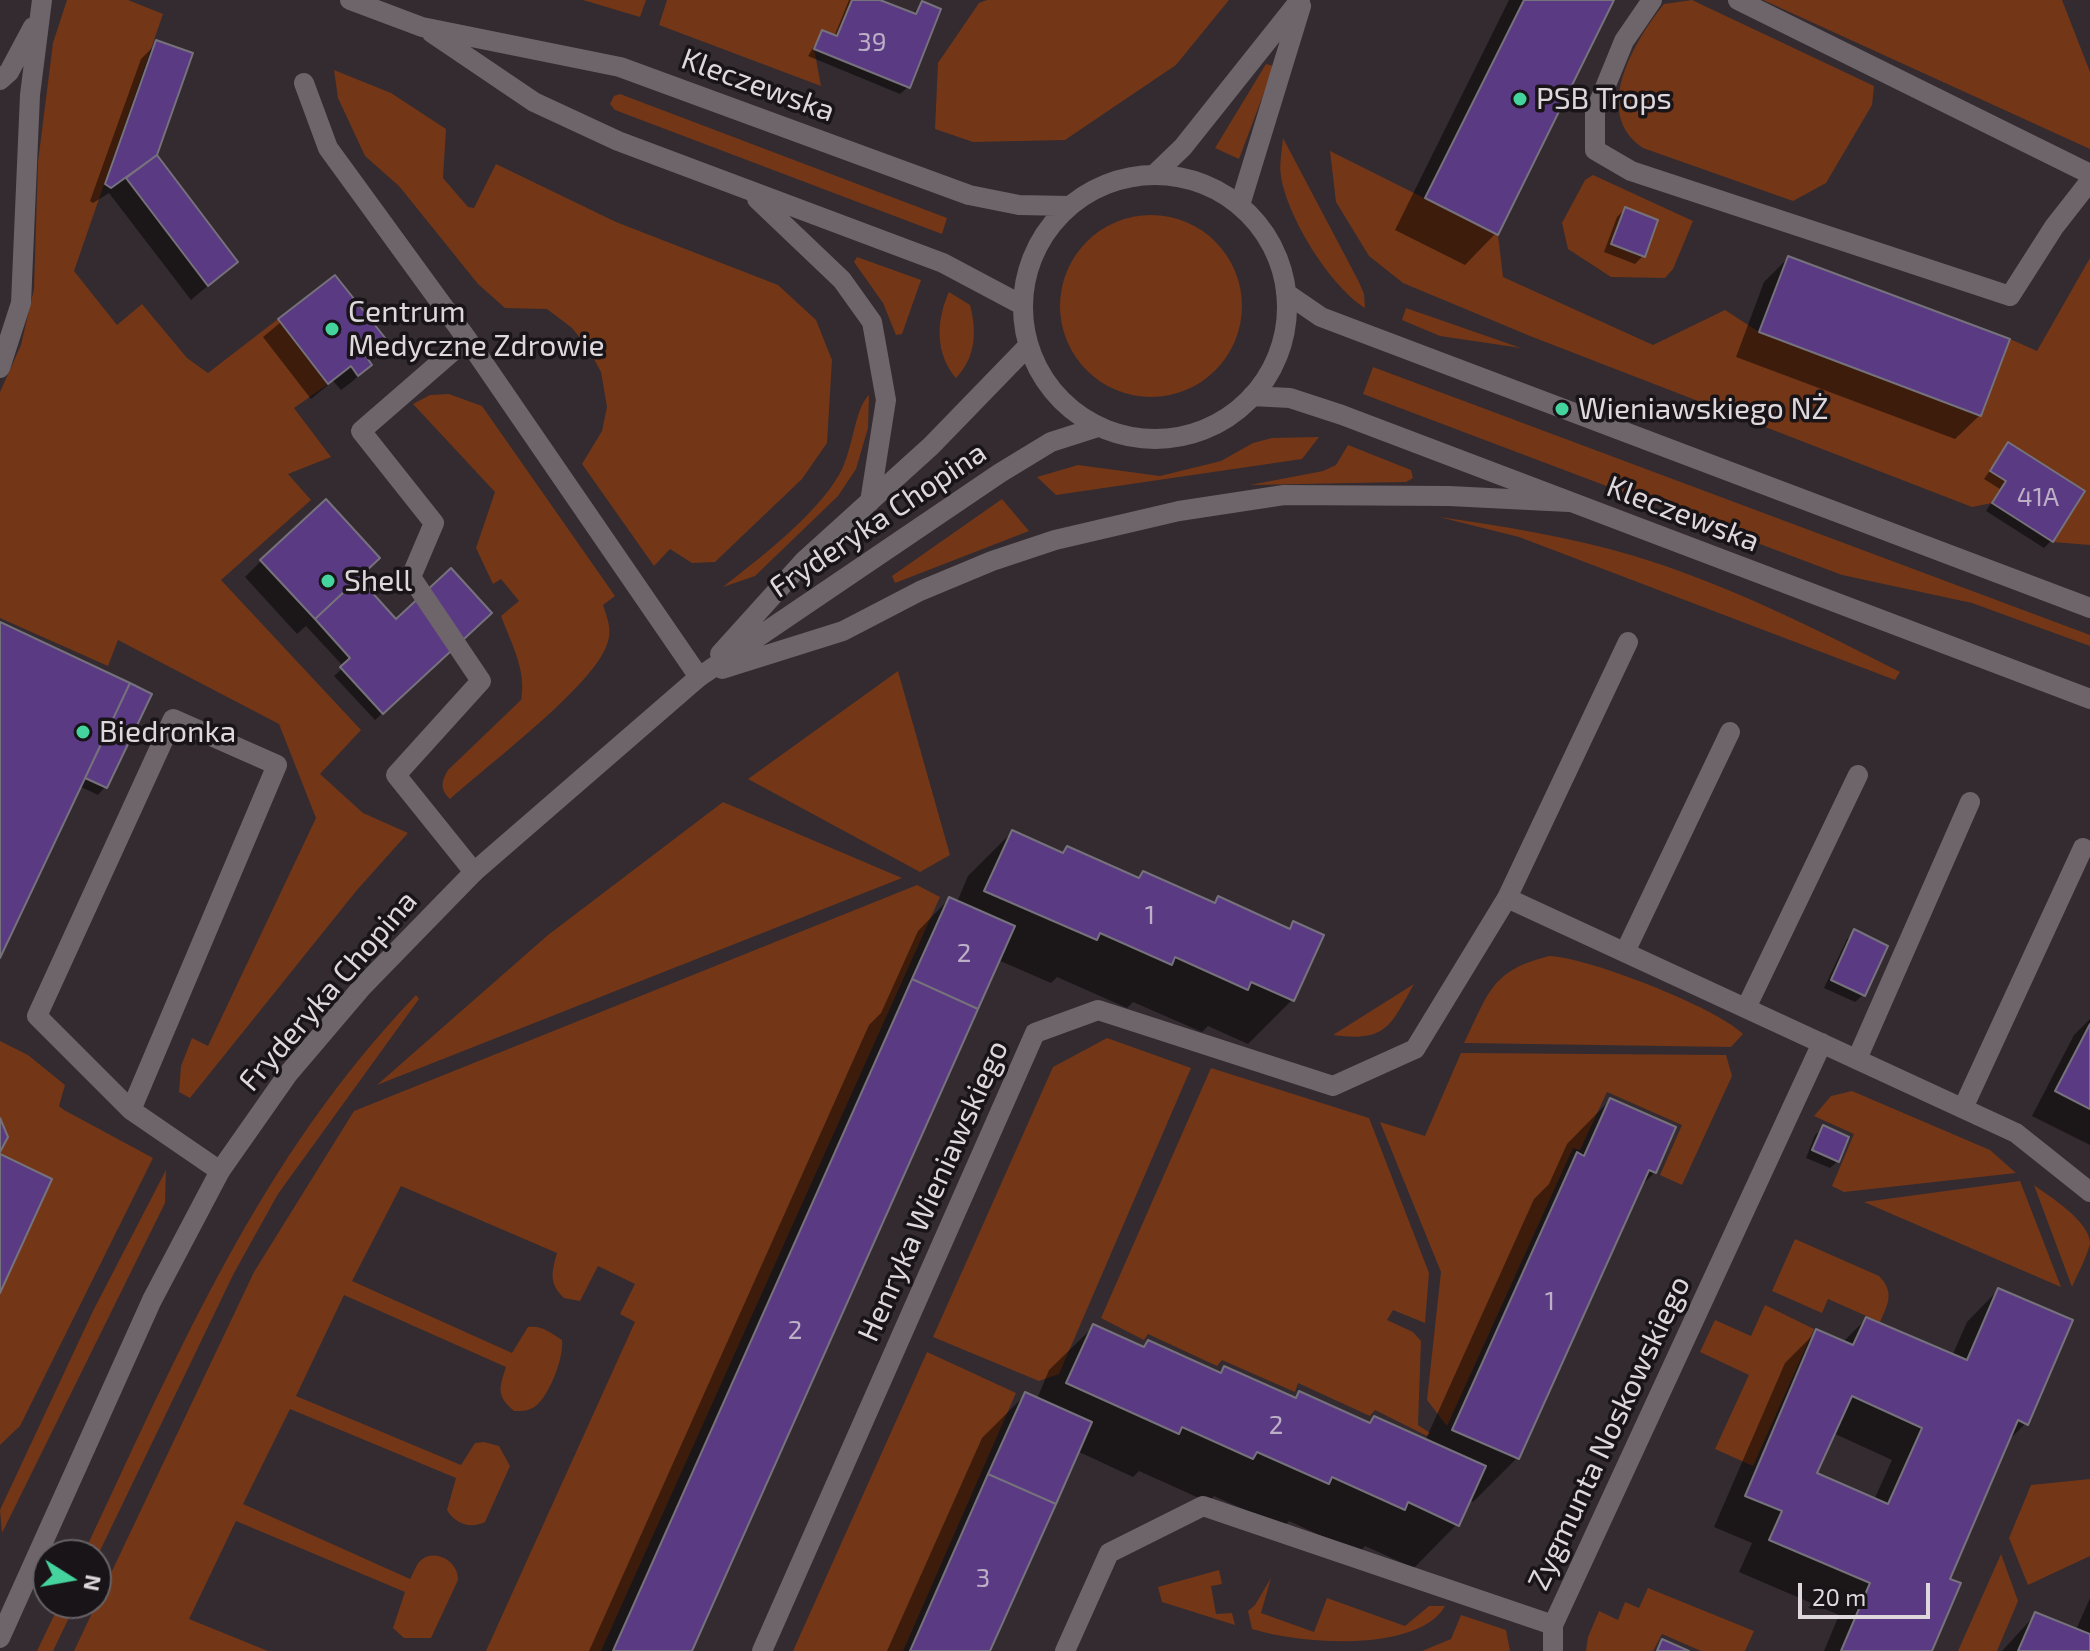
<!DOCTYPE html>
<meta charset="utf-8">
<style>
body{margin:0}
#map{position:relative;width:2090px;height:1651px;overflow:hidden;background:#332b30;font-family:"Exo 2",sans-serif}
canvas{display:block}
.north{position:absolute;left:32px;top:1539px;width:80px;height:80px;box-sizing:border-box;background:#181417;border:2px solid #676266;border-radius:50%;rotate:101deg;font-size:22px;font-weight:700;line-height:32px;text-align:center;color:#ded8dc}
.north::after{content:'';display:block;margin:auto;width:28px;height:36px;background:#46d49e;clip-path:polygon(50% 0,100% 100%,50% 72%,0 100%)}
.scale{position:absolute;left:1798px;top:1583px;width:132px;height:36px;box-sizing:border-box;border:4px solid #ded8dc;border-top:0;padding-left:10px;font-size:24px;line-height:28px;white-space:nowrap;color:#ded8dc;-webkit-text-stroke:6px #181417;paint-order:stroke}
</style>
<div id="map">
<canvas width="2090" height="1651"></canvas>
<div class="north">N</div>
<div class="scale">20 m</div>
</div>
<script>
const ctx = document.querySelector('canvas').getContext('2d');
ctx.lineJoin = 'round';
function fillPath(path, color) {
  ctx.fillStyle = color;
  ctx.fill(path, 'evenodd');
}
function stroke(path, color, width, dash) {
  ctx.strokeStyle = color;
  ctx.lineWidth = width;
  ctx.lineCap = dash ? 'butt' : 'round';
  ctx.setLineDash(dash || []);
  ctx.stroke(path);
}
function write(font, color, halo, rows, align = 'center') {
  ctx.font = font + ' "Exo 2",sans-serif';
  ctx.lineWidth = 7;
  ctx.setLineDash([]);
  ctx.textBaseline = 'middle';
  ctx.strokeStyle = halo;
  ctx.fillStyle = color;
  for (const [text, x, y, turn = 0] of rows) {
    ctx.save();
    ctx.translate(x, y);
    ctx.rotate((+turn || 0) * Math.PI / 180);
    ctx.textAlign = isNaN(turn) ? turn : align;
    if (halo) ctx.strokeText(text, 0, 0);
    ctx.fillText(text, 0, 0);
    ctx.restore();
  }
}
fillPath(new Path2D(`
 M 67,0 L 128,0 L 163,14 L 74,271 L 117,325 L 142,304 L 187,358 L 208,373 L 278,319 L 328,384 L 294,408 L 331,457 L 288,474 L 311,500 L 221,580 L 361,730 L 320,774 L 363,813 L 408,833 L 357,890 L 190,1098 L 179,1092 L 181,1066 L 192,1038 L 208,1046 L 316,818 L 279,724 L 118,640 L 108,666 L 0,618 L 0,392 L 21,345 L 34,289 L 38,162 L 53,43 Z
 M 583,0 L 646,0 L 640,17 Z
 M 667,0 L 852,0 L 837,36 L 822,30 L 814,48 L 821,86 L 659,25 Z
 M 987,0 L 1229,0 L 1176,65 L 1065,140 L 973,142 L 935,129 L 938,63 L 979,3 Z
 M 1692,0 L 1874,86 L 1872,105 L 1826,183 L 1793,201 L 1643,148 C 1591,113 1634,41 1664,4 Z
 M 1763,0 L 2062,0 L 2090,72 L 2090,149 Z
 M 1266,64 L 1274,66 L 1239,159 L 1215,148 Z
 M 334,70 L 391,93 L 446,129 L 443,178 L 468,207 L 474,208 L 496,164 L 616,222 L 778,285 L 816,320 L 832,360 L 827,443 L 802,479 L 715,562 L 692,563 L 670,549 L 654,566 L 582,464 L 602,431 L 607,407 L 601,372 L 588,348 L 572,328 L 547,309 L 505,308 L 478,284 L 399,186 L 365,156 L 338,98 Z
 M 620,94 L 947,218 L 942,234 L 615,110 L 610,104 L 614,96 Z
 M 1283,138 L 1359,282 L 1364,294 L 1365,308 C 1330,286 1287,217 1281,176 C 1279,164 1282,151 1283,138 Z
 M 1330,151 L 1498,235 L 1503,277 L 1653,345 L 1725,310 L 1759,332 L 1981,416 L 2010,339 L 2037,351 L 2090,258 L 2090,545 L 2053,542 L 2085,492 L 1990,471 L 2006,481 L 1992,503 L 1972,507 L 1530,336 L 1403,283 L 1369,256 L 1336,202 Z
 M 1593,175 L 1693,221 L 1673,269 L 1665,278 L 1611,277 L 1568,249 L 1562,223 L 1585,180 Z
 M1060 306a91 91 0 1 1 182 0a91 91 0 1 1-182 0Z
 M 857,257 L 921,280 L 902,334 L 896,335 L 883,303 L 854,262 Z
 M 949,292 L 970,305 C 977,332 976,357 956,378 C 935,354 936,320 949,292 Z
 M 1406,308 L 1521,348 L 1440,336 L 1402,320 Z
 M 1373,367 L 2090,635 L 2090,646 L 1972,603 L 1842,575 L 1363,394 Z
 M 449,394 L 482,406 L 615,596 L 603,605 C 608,620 613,632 606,647 C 589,689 488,765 450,799 C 440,789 441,782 448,770 L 521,700 C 527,671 511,643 501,616 L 519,601 L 501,579 L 493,584 L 476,548 L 495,492 L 413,404 L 430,395 Z
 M 869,395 L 868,428 L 856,469 L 838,496 L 755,576 L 723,587 C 761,557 814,517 839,475 C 853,452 854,409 869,395 Z
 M 1319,437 L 1302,459 L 1056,495 L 1037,477 L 1078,465 L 1160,476 L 1221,461 L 1253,443 L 1272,438 Z
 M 1348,445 L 1411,470 L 1413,478 L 1406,482 L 1250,485 L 1323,471 L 1336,465 Z
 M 1002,499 L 1029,531 L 895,583 L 892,576 Z
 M 1439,517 C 1504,526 1569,537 1631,555 C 1725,583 1814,628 1900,672 L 1895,680 L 1519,537 Z
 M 898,671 L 950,855 L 920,872 L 748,779 Z
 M 723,802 L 902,878 L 377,1085 L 548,935 Z
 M 917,885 L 940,897 L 601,1651 L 486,1651 L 635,1322 L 620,1314 L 635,1284 L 598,1266 L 580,1301 L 564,1298 C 548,1283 552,1271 557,1253 L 401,1186 L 352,1281 L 512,1353 L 528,1327 C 541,1325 550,1332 562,1340 C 564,1357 551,1391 538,1404 C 531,1411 523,1411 514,1411 C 496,1395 499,1389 506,1367 L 344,1295 L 296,1396 L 461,1465 L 475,1443 L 484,1442 L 499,1446 L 510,1466 L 485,1522 C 471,1529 455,1524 447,1510 L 456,1478 L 290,1409 L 243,1504 L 410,1579 C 413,1574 416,1565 420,1561 C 435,1547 459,1562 458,1580 L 431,1638 L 404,1638 L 393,1628 L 405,1592 L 236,1521 L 189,1619 L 268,1651 L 74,1651 L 254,1272 L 354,1111 Z
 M 1549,956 C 1587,957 1716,1007 1743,1034 L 1731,1047 L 1464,1043 C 1489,993 1490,971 1549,956 Z
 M 1414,984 C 1390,1027 1386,1042 1333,1035 Z
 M 416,995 L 419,999 L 278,1194 L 234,1273 L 96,1559 L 96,1555 L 83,1555 C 179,1352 258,1160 416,995 Z
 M 1107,1038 L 1191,1068 L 1059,1374 L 1039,1381 L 933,1337 L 1053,1067 Z
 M 0,1041 L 28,1055 L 65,1085 L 59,1106 L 64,1110 L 153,1158 L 20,1426 L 0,1445 Z
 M 1461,1053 L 1726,1055 L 1732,1076 L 1682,1185 L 1660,1175 L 1682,1125 L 1607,1092 L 1580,1150 L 1573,1148 L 1447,1426 L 1427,1400 L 1441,1272 L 1380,1122 L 1425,1136 Z
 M 1211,1068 L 1369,1118 L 1429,1273 L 1425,1323 L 1393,1310 L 1387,1320 L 1413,1332 L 1421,1341 L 1418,1425 L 1430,1433 L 1427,1436 L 1375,1410 L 1370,1416 L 1298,1383 L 1295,1392 L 1222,1360 L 1217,1366 L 1148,1334 L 1144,1340 L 1101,1318 Z
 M 1852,1091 L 1990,1150 L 2016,1173 L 1844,1192 L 1832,1186 L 1854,1134 L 1814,1116 L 1831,1096 Z
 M 166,1170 L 165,1203 L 2,1533 L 0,1510 L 93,1311 Z
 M 2020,1181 L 2061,1287 L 1864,1202 Z
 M 2034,1185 C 2050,1197 2090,1221 2090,1244 C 2086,1259 2078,1273 2072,1287 Z
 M 1795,1239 L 1879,1276 C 1895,1292 1888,1304 1880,1322 L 1828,1299 L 1822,1313 L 1772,1291 Z
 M 1765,1305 L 1814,1329 L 1753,1466 L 1715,1449 L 1749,1375 L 1700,1352 L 1715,1320 L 1751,1336 Z
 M 927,1352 L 1016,1393 L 903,1651 L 793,1651 Z
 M 2090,1479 L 2090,1556 L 2028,1585 L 2009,1538 L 2031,1485 Z
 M 2001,1554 L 2018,1601 L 1997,1651 L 1958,1651 Z
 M 1219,1570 L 1222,1584 L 1211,1586 L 1216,1614 L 1232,1613 L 1235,1625 L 1162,1602 L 1158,1587 Z
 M 1271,1578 L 1261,1613 L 1314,1632 L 1327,1598 L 1405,1626 L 1429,1606 L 1445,1606 C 1420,1651 1307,1646 1252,1629 L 1248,1611 L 1255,1605 Z
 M 1648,1588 L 1754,1631 L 1745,1651 L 1701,1651 L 1662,1634 L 1653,1651 L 1586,1651 L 1588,1637 L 1599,1611 L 1618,1620 L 1625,1602 L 1639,1608 Z
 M 60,1603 L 76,1603 L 53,1651 L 37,1651 Z
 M 1461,1615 L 1506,1630 L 1510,1651 L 1422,1651 L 1451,1639 Z`), '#733617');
fillPath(new Path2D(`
 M 849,0 L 875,0 L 912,15 L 922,3 L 908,87 L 900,94 L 808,56 L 823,32 L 834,37 Z
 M 1509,0 L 1612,0 L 1496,233 L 1465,265 L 1395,230 Z
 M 157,43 L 154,155 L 236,262 L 191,300 L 109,193 L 93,203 L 90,201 L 141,59 Z
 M 1625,209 L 1643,256 L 1635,264 L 1604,252 L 1617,217 Z
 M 1788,258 L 1980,415 L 1955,439 L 1736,357 L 1764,282 Z
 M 334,278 L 383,339 L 364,358 L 369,365 L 353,381 L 341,390 L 333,381 L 311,399 L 263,337 Z
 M 2008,445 L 2052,540 L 2044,548 L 1986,511 L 2000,489 L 1984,479 Z
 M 261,561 L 357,579 L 396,622 L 490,613 L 375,720 L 334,676 L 344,667 L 306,626 L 297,634 L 245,577 Z
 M 0,624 L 105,787 L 98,795 L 79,786 L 0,953 Z
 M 1012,832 L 1061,854 L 1067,848 L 1137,880 L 1143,874 L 1213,905 L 1219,899 L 1288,930 L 1293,924 L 1321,936 L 1292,1000 L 1248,1044 L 1208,1026 L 1202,1032 L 1133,1002 L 1127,1008 L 1057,977 L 1051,983 L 998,960 L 689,1651 L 589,1651 L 869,1025 L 881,1013 L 918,931 L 949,899 L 957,902 L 968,876 Z
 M 1854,932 L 1863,995 L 1855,1002 L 1824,988 L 1847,939 Z
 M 2090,1019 L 2090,1145 L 2032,1116 L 2074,1035 Z
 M 1610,1100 L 1655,1172 L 1640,1187 L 1517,1458 L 1473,1502 L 1469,1500 L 1457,1524 L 1414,1568 L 1365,1546 L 1359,1553 L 1289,1521 L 1283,1527 L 1214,1496 L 1208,1502 L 1139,1471 L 1133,1477 L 1077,1451 L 988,1651 L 887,1651 L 982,1438 L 1026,1394 L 1037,1399 L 1049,1370 L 1093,1327 L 1142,1349 L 1148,1342 L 1218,1374 L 1224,1368 L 1294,1399 L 1300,1393 L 1368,1424 L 1374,1418 L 1425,1441 L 1534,1199 L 1549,1184 L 1567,1144 Z
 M 1823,1128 L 1838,1161 L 1830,1168 L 1806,1158 L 1815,1135 Z
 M 1998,1290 L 2026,1423 L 2006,1443 L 1947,1580 L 1930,1651 L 1824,1651 L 1839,1615 L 1739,1572 L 1752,1543 L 1714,1527 L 1785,1363 L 1817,1331 L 1843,1342 L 1866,1319 L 1952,1356 L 1967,1322 ZM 1833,1433 L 1892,1460 L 1874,1500 L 1815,1474 Z
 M 2090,1598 L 2090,1651 L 2002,1651 L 2036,1614 L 2075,1632 Z`), '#0007');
const building = new Path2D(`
 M 852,0 L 880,0 L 916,14 L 922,1 L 941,9 L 910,88 L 814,49 L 822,30 L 837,36 Z
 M 1524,0 L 1614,0 L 1498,235 L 1425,198 Z
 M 156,40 L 193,53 L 157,155 L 111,188 L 105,184 Z
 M 157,155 L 238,262 L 208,286 L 126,178 Z
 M 1625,207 L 1658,220 L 1645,257 L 1611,244 Z
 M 1788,256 L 2010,339 L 1981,416 L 1759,332 Z
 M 335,275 L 386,339 L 365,355 L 372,365 L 358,376 L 351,366 L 328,384 L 278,319 Z
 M 2008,442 L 2085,491 L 2053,542 L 1992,503 L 2006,481 L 1990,471 Z
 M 326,499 L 380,558 L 315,619 L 260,560 Z
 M 451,568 L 492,613 L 383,714 L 340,667 L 350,658 L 315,619 L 359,578 L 396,619 Z
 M 0,622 L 130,683 L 0,958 Z
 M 130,683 L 152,694 L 107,788 L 85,778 Z
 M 1012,830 L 1063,853 L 1067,846 L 1139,878 L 1143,871 L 1215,903 L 1218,896 L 1290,929 L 1293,921 L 1324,935 L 1294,1001 L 1251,982 L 1248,990 L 1175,957 L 1172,965 L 1100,933 L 1097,940 L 984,891 Z
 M 949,897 L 1015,926 L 978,1009 L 912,979 Z
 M 1854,929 L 1888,946 L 1865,996 L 1831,980 Z
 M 912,979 L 978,1009 L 692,1651 L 613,1651 Z
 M 2090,1024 L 2090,1109 L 2055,1091 Z
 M 1610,1098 L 1676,1127 L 1656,1173 L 1649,1170 L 1519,1459 L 1452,1430 L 1577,1152 L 1584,1156 Z
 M 0,1118 L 8,1137 L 0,1152 Z
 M 1823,1125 L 1849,1137 L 1839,1162 L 1812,1150 Z
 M 0,1154 L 52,1179 L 0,1293 Z
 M 1998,1288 L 2073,1320 L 2028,1425 L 2018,1420 L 1950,1579 L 1961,1583 L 1932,1651 L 1841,1651 L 1870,1583 L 1769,1540 L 1782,1511 L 1745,1496 L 1816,1329 L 1853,1345 L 1866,1317 L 1967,1360 ZM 1852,1396 L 1922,1428 L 1888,1504 L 1817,1473 Z
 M 1093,1324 L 1144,1347 L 1148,1340 L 1221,1373 L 1224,1366 L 1296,1398 L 1299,1391 L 1370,1423 L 1374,1416 L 1486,1466 L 1459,1526 L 1408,1502 L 1405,1510 L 1332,1477 L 1329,1484 L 1257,1452 L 1253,1459 L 1182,1427 L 1179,1434 L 1066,1383 Z
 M 1025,1392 L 1092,1422 L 1056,1504 L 988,1474 Z
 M 988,1474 L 1056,1504 L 990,1651 L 910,1651 Z
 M 2035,1612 L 2090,1634 L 2090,1651 L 2018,1651 Z
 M 1662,1639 L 1689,1651 L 1657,1651 Z`);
fillPath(building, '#5a3a83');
stroke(building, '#76727c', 2);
stroke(new Path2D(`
 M 1652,0 L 1624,41 L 1595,112 L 1595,150 L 1631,171 L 2010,296 L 2054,227 L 2090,181
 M 1738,0 L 2090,174
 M 0,80 L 9,72 L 33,27
 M 304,83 L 328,148 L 467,339 L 699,677
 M 467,339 L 361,431 L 434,523 L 411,577 L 481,681 L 396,775 L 474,872
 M 0,368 L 21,303 L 30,95 L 42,0
 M 1507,898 L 1628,642
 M 1625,952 L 1730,732
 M 1746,1008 L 1858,775
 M 1857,1059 L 1970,802
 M 1963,1108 L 2083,848
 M 131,1110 L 37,1016 L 173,719 L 277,765 L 131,1110 L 220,1171`), '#6e656b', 20);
stroke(new Path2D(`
 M 1155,174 L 1183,147 L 1300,0
 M 1240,205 L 1301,6
 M 762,1651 L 1035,1033 L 1098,1010 L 1333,1086 L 1415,1049 L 1507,898 L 2016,1133 L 2090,1192
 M 1065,1651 L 1109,1553 L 1203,1506 L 1553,1625
 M 1553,1651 L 1553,1625 L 1822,1043`), '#6e656b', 20);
stroke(new Path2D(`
 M 350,0 L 422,27 L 620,67 L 969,195 L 1019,205 L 1069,206
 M 432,33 L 534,102 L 618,141 L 943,263 L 1022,305
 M1023 307a132 132 0 1 1 264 0a132 132 0 1 1-264 0Z
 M 757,199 L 842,280 L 872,322 L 886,400 L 870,502
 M 1286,293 L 1321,317 L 2090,608
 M 1252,396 L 1290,398 L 1342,415 L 2090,699
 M 720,654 L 804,561 L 931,446 L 1028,346
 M 722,669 L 843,631 L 920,591 L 992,561 L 1055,540 L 1179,511 L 1284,495 L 1449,496 L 1569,502
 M 0,1638 L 152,1300 L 220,1171 L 288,1074 L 362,987 L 474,872 L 699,677 L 1000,473 L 1051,442 L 1098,427`), '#6e656b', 20);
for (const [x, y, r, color] of [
 [1520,99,8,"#46d49e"],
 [332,329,8,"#46d49e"],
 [1562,409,8,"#46d49e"],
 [328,581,8,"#46d49e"],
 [83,732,8,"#46d49e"]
]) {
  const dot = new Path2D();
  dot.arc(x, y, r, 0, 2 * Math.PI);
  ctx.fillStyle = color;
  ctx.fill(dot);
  stroke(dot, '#181417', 3);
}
write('26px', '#bdb0c6', null, [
 ["39",872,42],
 ["41A",2038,497],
 ["1",1150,915],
 ["2",964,953],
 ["1",1550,1301],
 ["2",795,1330],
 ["2",1276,1425],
 ["3",983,1578]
]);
write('30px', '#ded8dc', '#181417', [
 ["Kleczewska",758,85,20],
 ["Kleczewska",1683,514,21],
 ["Fryderyka Chopina",878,520,-34],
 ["Fryderyka Chopina",328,991,-49],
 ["Henryka Wieniawskiego",933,1191,-66],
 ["Zygmunta Noskowskiego",1609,1433,-65]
]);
write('30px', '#ded8dc', '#181417', [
 ["PSB Trops",1536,99],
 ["Centrum",348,312],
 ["Medyczne Zdrowie",348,346],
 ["Wieniawskiego NŻ",1578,409],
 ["Shell",344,581],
 ["Biedronka",99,732]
], 'left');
</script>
